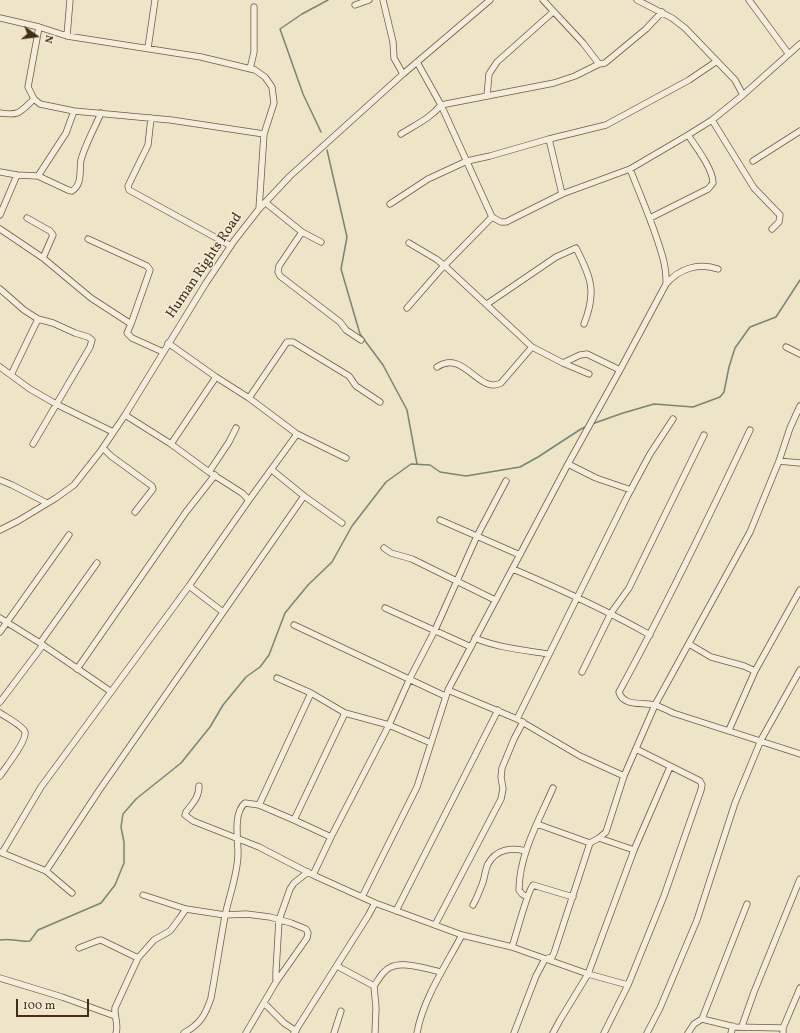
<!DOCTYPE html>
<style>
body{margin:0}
#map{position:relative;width:800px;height:1033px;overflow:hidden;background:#eee4c7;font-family:Vollkorn,serif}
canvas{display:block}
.north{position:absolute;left:16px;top:16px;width:40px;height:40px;-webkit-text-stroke:3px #f4eddb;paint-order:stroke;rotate:104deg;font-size:11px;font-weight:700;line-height:16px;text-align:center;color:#432d13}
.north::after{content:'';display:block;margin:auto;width:14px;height:18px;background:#432d13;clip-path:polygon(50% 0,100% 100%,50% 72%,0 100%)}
.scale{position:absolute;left:16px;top:999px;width:73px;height:18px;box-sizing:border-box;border:2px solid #432d13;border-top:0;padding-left:5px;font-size:12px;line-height:14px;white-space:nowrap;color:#432d13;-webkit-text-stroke:3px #f4eddb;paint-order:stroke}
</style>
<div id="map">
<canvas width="800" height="1033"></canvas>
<div class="north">N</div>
<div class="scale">100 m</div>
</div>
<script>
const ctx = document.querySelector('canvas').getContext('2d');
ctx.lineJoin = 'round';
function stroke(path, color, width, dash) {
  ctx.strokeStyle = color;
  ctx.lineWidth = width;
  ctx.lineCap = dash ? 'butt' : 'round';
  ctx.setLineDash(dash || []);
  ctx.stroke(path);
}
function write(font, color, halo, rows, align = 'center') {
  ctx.font = font + ' Vollkorn,serif';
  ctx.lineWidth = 3;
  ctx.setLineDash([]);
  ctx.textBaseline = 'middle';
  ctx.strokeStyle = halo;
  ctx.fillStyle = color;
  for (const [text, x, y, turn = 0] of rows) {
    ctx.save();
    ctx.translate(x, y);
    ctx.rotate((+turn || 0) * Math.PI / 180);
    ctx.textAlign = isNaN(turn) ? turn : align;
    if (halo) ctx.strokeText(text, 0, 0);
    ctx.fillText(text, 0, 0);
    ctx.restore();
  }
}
stroke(new Path2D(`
 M 321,132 L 303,94 L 280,29 L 302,14 L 328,0
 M 327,150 L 347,237 L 341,269 L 360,334 L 383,365 L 407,410 L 417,464
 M 592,424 L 623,413 L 654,404 L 693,407 L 720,397 L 724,392 L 729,367 L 735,348 L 750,327 L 776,317 L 800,280
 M 0,940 C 11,938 19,942 30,941 L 38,930 L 101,903 L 115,885 L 124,863 L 124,842 L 121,827 L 123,814 L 136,799 L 181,763 L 210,727 L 223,705 L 246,677 L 260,667 L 269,655 L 285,613 L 308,585 L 332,562 L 352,526 L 386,482 L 411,464 L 430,465 L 440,472 L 466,476 L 520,467 L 538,457 L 581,429 L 587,426`), '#778574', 1.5);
const minor = new Path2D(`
 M 383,0 L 393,42 L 394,58 L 403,74
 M 543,0 L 583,43 L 599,64
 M 637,0 L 672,18 L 685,28 L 735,80 L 743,95
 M 749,0 L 788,53
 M 355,5 L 369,0
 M 0,18 L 39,27 L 28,87 L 34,99 L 40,104 L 74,111 L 171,120 L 264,134
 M 39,27 L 67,36 L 201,57 L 255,70 L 265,77 L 272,87 L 274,103 L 264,134 L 259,209
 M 67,36 L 70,0
 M 148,48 L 155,0
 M 417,62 L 441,105 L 492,217 L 501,222 L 506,222 L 562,194 L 630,169 L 688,135 L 712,120 L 743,95 L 800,44
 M 250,69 L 254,52 L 254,7
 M 487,96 L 489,74 L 497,62 L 553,12
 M 0,113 C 20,116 20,112 34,99
 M 151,118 L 148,145 L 128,186 L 129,190 L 231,246
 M 712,120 L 754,188 L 780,215 L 779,222 L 772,229
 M 401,134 C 415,125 431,118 441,105 L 554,83 L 575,76 L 599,64 L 605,63 L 646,29 L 662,12
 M 549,139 L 562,194
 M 753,161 L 800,131
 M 0,172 L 17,175 L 38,176 L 66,133 L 74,111
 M 38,176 L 68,190 L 72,191 C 83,184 79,170 81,160 C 85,145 95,127 101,113
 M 266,203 L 302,232 L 321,242
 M 390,204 L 428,179 L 467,161 L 490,156 L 549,139 L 606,125 L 689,80 L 717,61
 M 0,215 L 17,175
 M 27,218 L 50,231 L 53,235 L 43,258
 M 650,218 L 708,189 L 713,183 C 713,169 696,147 688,135
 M 0,229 L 43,258 L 91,298 L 131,324 L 127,333 L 132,338 L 163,352
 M 302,232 L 279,266 L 278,272 L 280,276 L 340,322 L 346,330 L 361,340
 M 88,239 L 147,266 L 150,270 L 131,324
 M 409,243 L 436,259 L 445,266 L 532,347 L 563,363 L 589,374
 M 666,284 C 679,269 698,262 718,269
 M 0,289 L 24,310 L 38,319 L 53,323 L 75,333 L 88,337 L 92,340 L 90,347 L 33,444
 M 487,304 L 556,257 L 576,248 C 591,278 597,291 584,324
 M 407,308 L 441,269 L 492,217
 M 168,343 L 216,377 L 249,398 L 297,434 L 346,458
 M 786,347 L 800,354
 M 563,363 L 580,355 L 587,354 L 620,370
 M 0,367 L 30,389 L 56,404 L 113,432
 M 437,367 C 464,349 479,395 501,383 L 532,347
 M 11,375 L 38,319
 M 249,398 L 287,342 L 293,342 L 349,376 L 356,386 L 380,402
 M 125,415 L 171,444 L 209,472 L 242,493 L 249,500
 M 750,430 C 708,519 666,606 619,692 C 623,707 643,702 655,705 C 661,707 667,710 673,713 L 800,754
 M 171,444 L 216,377
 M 103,448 L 111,456 L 152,486 L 153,489 L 135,512
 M 779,461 L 800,463
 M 568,464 L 596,478 L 631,490
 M 272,470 L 304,496 L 342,523
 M 209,472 L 229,442 L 236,428
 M 0,480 L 12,485 L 47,503
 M 440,520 L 520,555
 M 0,530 L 18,521 L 56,498 L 74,485 L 100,452 L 125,415 L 206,283 L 234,241 L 259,209 L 290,176 L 403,74 L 490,0
 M 384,548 L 391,553 L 412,559 L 495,600
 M 513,569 C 560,589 606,610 650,635
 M 189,586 L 223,612
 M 385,608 L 471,647
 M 0,618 L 40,643 L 110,691
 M 294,625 L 445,696
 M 0,632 L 69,535
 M 475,638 C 498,648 524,650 548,654
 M 40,643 L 97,563
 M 689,644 L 711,657 L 744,666 L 755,671
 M 77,669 L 186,512 L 215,475
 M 582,672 L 611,613 L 629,588 L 704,435
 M 277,678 L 311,693 L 345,713 L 389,725 L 431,743
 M 448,690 L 517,719 L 580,756 L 624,776
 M 0,702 L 43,645
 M 0,713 C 6,717 23,726 25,732 C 27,741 5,768 0,776
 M 517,719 L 628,495 L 650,454 L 673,419
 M 729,730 L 755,671 L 800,590
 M 199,786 C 199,797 193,803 186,812 L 185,815 L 193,821 L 259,847 L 313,875 L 375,903 L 462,935 L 512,947 L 588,974 L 628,985
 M 294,820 L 259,805 L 311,693
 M 537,824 L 590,843
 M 331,837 L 294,820 L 345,713
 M 599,838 L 634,850
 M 0,852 L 46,871 L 72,893
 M 2,853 L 41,787 L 189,586 L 249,500 L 297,434
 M 46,871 L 98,792 L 304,496
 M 313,875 L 331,837 L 389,725 L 410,678 L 435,630 L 477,536 L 506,481
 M 143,895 L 186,909 L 225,915 L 246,914 L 270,917 L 291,923 L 306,929 L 308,933 L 307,938 L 276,982 L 246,1033
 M 362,897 L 417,787 L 448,690 L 568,464 L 620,370 L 666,284 C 667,268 662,254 657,239 C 649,215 639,192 630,169
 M 527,897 L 522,894 L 519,890 C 519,855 539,820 553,788
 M 747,904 L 702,1019 L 735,1027 L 783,1028
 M 473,905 C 477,898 480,890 483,882 C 485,876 485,870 488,864 C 496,849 512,847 526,851
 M 396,911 L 498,710
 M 435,925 L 501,799 L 503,789 L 501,777 L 502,768 L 514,739 L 523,722
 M 512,947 C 516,936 527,892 533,885 L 573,897
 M 79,948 L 97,941 L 101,940 L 138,958
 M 337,966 L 374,986 L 376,1008 L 375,1033
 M 0,978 L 62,997 L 115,1016
 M 276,982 L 276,971 L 279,920 L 290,889 L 294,883 L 308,872
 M 374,986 C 379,979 383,970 391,967 C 403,961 428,969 441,972
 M 264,1003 L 284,1023 L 296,1031
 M 742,1026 L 754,992 L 800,879
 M 116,1033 C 119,1025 114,1016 115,1008 L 138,958 L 154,940 L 170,931 L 179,919 L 186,909
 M 184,1033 C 200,1024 205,1016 211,998 C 216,971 220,943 225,916 C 229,896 238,874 238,853 C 238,839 233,813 245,803 L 259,805
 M 294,1033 L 368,916 L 375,903
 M 334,1033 L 341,1011
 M 417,1033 C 423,999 446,965 462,935
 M 514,1033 L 536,976 L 545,959 L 552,957 L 554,953 L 590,843 L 599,838 L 606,832 L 624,776 L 655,705 L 750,532 L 779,461 L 790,428 L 800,406
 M 553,1033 L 560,1020 L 588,974 L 634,850 L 670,767
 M 604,1033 L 628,985 L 664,896 L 701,790 L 702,785 L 700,781 L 636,749
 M 647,1033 L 660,1008 L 697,920 L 735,803 L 761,740 L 800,670
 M 688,1033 L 694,1024 L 702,1019
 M 731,1033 L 733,1026
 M 783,1033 L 783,1028 L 800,988`);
stroke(minor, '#6e5b40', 7);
stroke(minor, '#f4eddb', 5.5);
write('14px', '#432d13', '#f4eddb', [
 ["Human Rights Road",205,266,-56]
]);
</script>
